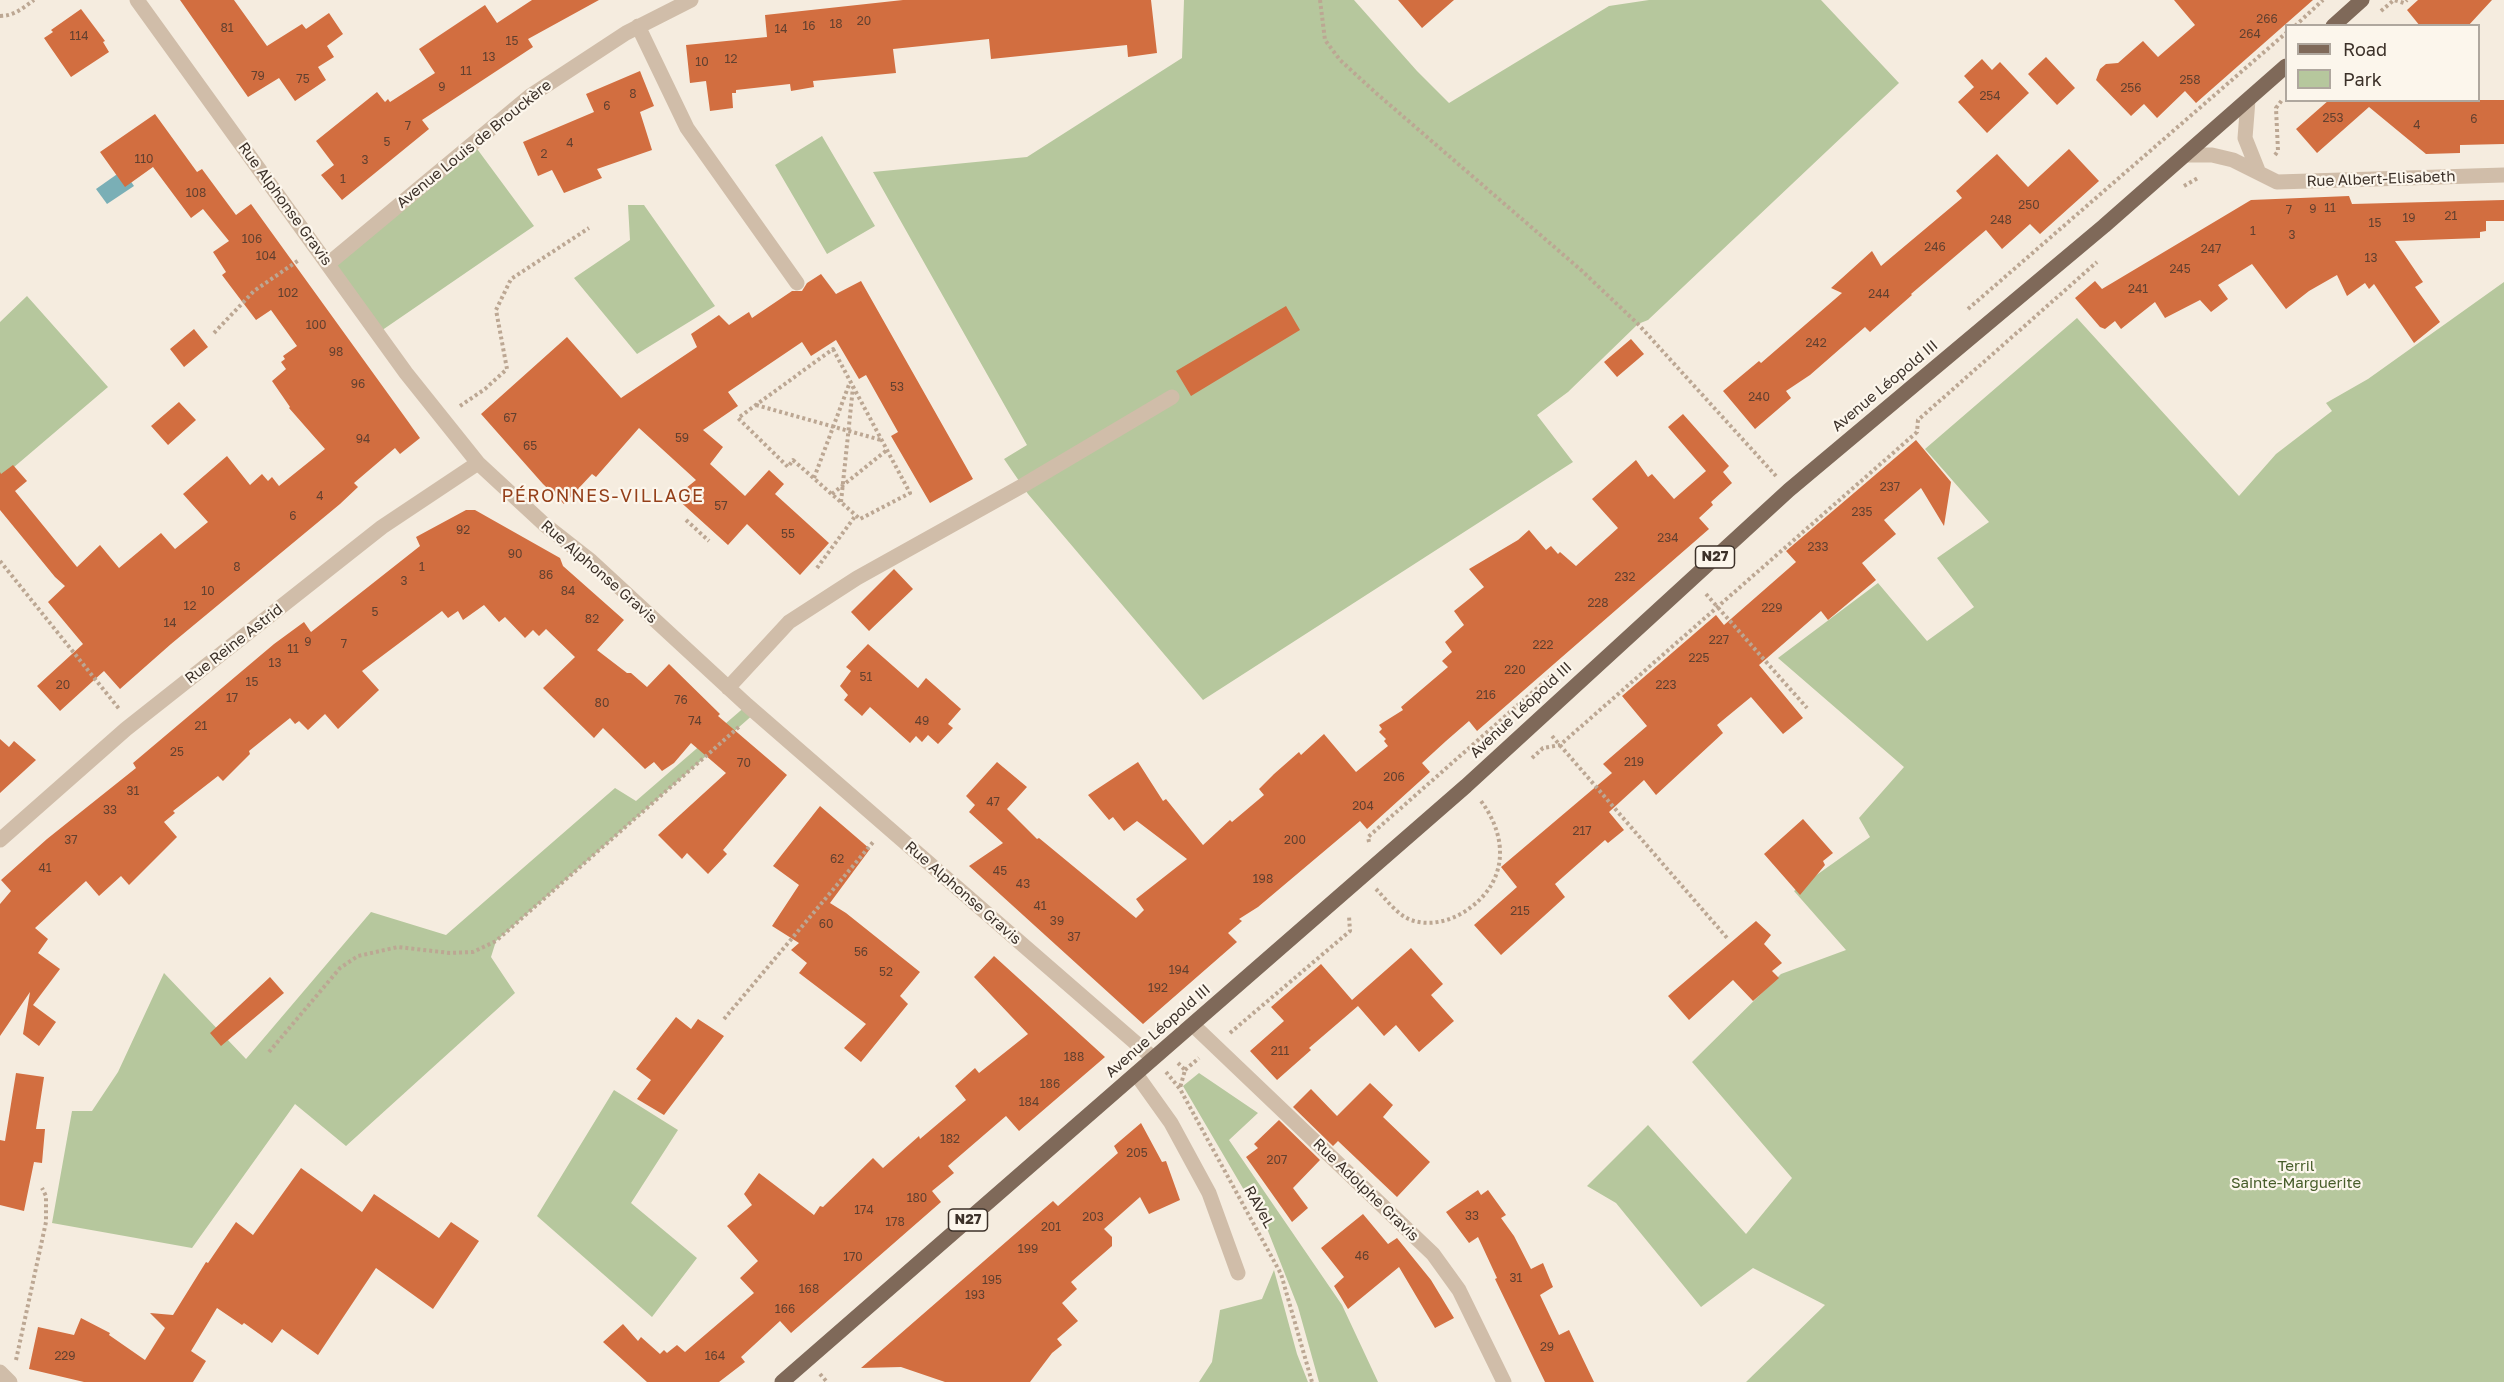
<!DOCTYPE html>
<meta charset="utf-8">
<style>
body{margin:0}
#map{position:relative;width:2504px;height:1382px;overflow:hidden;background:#f5ecdf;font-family:"Golos Text",sans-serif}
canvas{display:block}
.legend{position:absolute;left:2285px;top:24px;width:195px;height:78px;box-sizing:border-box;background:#fcf6ec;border:2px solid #afa79e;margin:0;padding:8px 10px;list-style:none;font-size:18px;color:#3c3129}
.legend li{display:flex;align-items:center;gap:12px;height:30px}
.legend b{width:30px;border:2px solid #afa79e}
</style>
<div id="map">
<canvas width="2504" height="1382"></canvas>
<ul class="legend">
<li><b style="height:8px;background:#7f6959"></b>Road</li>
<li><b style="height:16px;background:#b6c79d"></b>Park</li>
</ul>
</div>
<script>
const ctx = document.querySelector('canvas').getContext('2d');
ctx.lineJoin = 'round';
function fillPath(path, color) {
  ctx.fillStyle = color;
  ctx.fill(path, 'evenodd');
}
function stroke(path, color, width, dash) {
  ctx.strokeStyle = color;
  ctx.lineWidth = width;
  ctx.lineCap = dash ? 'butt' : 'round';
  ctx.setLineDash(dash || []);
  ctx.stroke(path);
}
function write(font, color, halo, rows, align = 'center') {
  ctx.font = font + ' "Golos Text",sans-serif';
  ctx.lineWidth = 4.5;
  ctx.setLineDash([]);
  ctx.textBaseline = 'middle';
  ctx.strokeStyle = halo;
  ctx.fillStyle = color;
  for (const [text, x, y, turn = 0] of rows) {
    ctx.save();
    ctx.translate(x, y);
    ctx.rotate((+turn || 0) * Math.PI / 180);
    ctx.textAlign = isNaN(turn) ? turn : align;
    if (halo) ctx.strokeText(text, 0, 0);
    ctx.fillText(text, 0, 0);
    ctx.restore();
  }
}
fillPath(new Path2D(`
 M 1184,0 L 1354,0 L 1417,71 L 1449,103 L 1609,6 L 1649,0 L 1821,0 L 1899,83 L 1648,320 L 1638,324 L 1568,392 L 1537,415 L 1573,462 L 1203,700 L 1028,494 L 1004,459 L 1027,445 L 873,172 L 1027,157 L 1182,58 Z
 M 822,136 L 875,226 L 827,254 L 775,165 Z
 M 472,142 L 534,226 L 378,333 L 328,264 Z
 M 628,205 L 644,205 L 715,306 L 637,354 L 574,278 L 630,240 Z
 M 2504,282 L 2504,1382 L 1746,1382 L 1825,1305 L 1753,1268 L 1701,1307 L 1616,1203 L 1587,1186 L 1648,1125 L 1746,1234 L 1792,1178 L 1692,1062 L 1781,974 L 1846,950 L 1794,891 L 1870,837 L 1859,818 L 1904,767 L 1778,658 L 1878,583 L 1927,641 L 1974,607 L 1937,558 L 1989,522 L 1925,449 L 2077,318 L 2239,496 L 2276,454 L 2332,411 L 2326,403 L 2368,379 Z
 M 27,296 L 108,387 L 0,479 L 0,322 Z
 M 747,705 L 755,713 L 496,941 L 491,957 L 515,993 L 346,1146 L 295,1104 L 192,1248 L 52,1223 L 72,1111 L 92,1111 L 118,1072 L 164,973 L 246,1059 L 371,912 L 446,935 L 615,788 L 636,801 Z
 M 1199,1073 L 1258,1113 L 1229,1140 L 1342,1305 L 1378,1382 L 1319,1382 L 1298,1307 L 1268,1231 L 1183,1086 Z
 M 614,1090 L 678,1130 L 631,1203 L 697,1258 L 652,1317 L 537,1216 Z
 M 1274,1270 L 1297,1354 L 1308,1382 L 1199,1382 L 1212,1362 L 1220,1310 L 1262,1299 Z`), '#b6c79d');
fillPath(new Path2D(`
 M 123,170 L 134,186 L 107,204 L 96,189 Z`), '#7aafb6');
fillPath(new Path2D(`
 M 180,0 L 234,0 L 267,46 L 302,24 L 306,29 L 329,13 L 343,34 L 327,46 L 334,57 L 318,67 L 326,80 L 295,101 L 279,78 L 248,97 Z
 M 532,0 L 599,0 L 528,39 L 533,47 L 422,120 L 429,129 L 342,200 L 321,175 L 334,165 L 316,141 L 377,92 L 385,102 L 388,99 L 390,102 L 435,73 L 419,49 L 485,5 L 497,23 Z
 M 903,0 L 1151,0 L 1157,53 L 1128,57 L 1127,45 L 991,59 L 989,39 L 893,49 L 896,73 L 813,81 L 814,87 L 791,91 L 790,84 L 736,90 L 736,93 L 732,93 L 733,108 L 710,111 L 706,81 L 690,83 L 686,45 L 767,37 L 765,15 Z
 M 1398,0 L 1454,0 L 1422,28 Z
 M 2174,0 L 2313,0 L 2196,103 L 2185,91 L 2157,118 L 2144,104 L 2131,116 L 2096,80 L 2100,69 L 2106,64 L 2118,63 L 2143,41 L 2158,57 L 2195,25 Z
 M 2418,0 L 2492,0 L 2468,26 L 2420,26 L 2407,10 Z
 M 81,9 L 105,41 L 103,42 L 109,52 L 71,77 L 44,38 L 53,32 L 51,30 Z
 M 2046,57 L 2075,88 L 2057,105 L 2028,74 Z
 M 1982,59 L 1992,70 L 2000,62 L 2029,93 L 1987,133 L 1958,102 L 1974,87 L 1964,76 Z
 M 640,71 L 654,106 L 640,112 L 652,150 L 597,169 L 602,178 L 564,193 L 552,170 L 538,176 L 523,142 L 594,112 L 586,94 Z
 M 2329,100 L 2504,100 L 2504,144 L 2460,145 L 2460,153 L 2426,154 L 2369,107 L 2317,153 L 2296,129 Z
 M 155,114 L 197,172 L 202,169 L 236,215 L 251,204 L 420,438 L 400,454 L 395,448 L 354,483 L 358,487 L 340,504 L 171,644 L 120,689 L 104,671 L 60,711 L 37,686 L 83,644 L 48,602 L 65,586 L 55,577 L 0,510 L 0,472 L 1,474 L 13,465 L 27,481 L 15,491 L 77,567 L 100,545 L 119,568 L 161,533 L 175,549 L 208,522 L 183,494 L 227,456 L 250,485 L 262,474 L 268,481 L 272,477 L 279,486 L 325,449 L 289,408 L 290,407 L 272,381 L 286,369 L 281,362 L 285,359 L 283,356 L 297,346 L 271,310 L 256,320 L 222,275 L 226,272 L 213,252 L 229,241 L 203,209 L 191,218 L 153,167 L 125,187 L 100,152 Z
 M 2069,149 L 2099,181 L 2040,234 L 2030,224 L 2002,249 L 1986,230 L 1911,294 L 1912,295 L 1870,332 L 1865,327 L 1810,375 L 1786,391 L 1791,398 L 1755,429 L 1723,391 L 1759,361 L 1761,363 L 1842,293 L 1831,288 L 1872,251 L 1881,266 L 1962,198 L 1956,191 L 1997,154 L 2028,187 Z
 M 2349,196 L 2352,204 L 2504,200 L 2504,221 L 2486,221 L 2486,231 L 2480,232 L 2480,238 L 2395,241 L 2423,282 L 2415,287 L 2440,322 L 2414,343 L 2374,284 L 2369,289 L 2365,283 L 2347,296 L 2337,275 L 2309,291 L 2286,309 L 2252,264 L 2218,285 L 2228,299 L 2211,312 L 2200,300 L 2165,318 L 2155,302 L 2121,329 L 2115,321 L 2105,329 L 2100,327 L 2075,298 L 2095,281 L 2102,289 L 2251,200 Z
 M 821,274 L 836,294 L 861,281 L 973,479 L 930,503 L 891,436 L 898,432 L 866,375 L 859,379 L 836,340 L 811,356 L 802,342 L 728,392 L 738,406 L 703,430 L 723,447 L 710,464 L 745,496 L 769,470 L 784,484 L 775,494 L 829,543 L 800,575 L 747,524 L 728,545 L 675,497 L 696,480 L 639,428 L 596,477 L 592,474 L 564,504 L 543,484 L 481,414 L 567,337 L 621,398 L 697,347 L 691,334 L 719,315 L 729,325 L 749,312 L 752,318 L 792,291 L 802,291 L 807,283 Z
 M 1286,306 L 1300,330 L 1191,396 L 1176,371 Z
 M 194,329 L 208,347 L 184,367 L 170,349 Z
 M 1631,339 L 1644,354 L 1617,377 L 1604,362 Z
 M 179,402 L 196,420 L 168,445 L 151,426 Z
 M 1683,414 L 1729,466 L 1723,472 L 1732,483 L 1711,502 L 1713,505 L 1699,518 L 1709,529 L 1477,731 L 1469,721 L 1446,741 L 1422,763 L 1430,772 L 1367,829 L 1360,821 L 1258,907 L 1239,919 L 1242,921 L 1228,933 L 1237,942 L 1143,1024 L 969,866 L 1003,843 L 969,812 L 975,805 L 966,796 L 997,762 L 1027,787 L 1007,809 L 1037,839 L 1039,838 L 1136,918 L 1144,910 L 1136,899 L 1187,859 L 1137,821 L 1124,831 L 1113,817 L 1109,820 L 1088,795 L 1138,762 L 1163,801 L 1166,799 L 1203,845 L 1230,820 L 1232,822 L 1264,795 L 1259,789 L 1274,774 L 1299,752 L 1301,755 L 1324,734 L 1356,772 L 1388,746 L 1384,741 L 1386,739 L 1379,732 L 1382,729 L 1379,725 L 1403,710 L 1401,707 L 1448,667 L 1442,661 L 1452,652 L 1445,642 L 1464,625 L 1454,611 L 1484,587 L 1469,569 L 1518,540 L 1529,530 L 1546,550 L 1551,546 L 1558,554 L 1560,552 L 1576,566 L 1618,528 L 1592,499 L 1636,460 L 1648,477 L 1652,474 L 1674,499 L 1706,471 L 1668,427 Z
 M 1916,440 L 1951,482 L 1944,526 L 1921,488 L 1884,520 L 1896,534 L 1862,563 L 1876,580 L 1828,620 L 1821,611 L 1759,665 L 1803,718 L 1783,734 L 1751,697 L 1717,725 L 1723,733 L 1656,795 L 1644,780 L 1609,812 L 1624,830 L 1608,843 L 1605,840 L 1555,884 L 1565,897 L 1501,955 L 1474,925 L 1517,887 L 1501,867 L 1612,773 L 1603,764 L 1647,726 L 1622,696 L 1716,615 L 1724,625 L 1796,562 L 1786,551 Z
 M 466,510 L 475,510 L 560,558 L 563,566 L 624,620 L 597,650 L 627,673 L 631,673 L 647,687 L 669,664 L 720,714 L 718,716 L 787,775 L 723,850 L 727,854 L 708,874 L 687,853 L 682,859 L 658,835 L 726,773 L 691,743 L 674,763 L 662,771 L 654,762 L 645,769 L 603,728 L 594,738 L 543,688 L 575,657 L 546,629 L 539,636 L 533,630 L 525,638 L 505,617 L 499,622 L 484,605 L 463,620 L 458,611 L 448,618 L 442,611 L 362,671 L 379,690 L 338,729 L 325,714 L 308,730 L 299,721 L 295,724 L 290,718 L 249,751 L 250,754 L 223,781 L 218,776 L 173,811 L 175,813 L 164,822 L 177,837 L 129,885 L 121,876 L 99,896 L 86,881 L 35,928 L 48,939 L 38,953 L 60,969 L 33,1005 L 56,1022 L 39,1046 L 23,1034 L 30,992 L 0,1036 L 0,904 L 11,891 L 1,880 L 47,839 L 136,768 L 133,763 L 274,644 L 304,622 L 311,632 L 420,546 L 416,537 Z
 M 894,569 L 913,589 L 869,631 L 851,612 Z
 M 868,644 L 918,688 L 926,678 L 961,709 L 948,724 L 953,728 L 938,744 L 928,735 L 922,742 L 916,736 L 910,743 L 870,707 L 862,716 L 844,700 L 848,695 L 840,686 L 851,671 L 846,667 Z
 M 0,739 L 9,747 L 14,741 L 36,760 L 0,793 Z
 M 820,806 L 870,849 L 830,903 L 846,913 L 920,972 L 900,996 L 908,1004 L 861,1062 L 844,1048 L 866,1024 L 799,973 L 807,963 L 791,950 L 799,943 L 772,926 L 799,885 L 773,866 Z
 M 1803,819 L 1833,853 L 1823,861 L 1825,865 L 1800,895 L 1764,854 Z
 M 1756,921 L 1771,935 L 1764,944 L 1782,963 L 1772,971 L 1779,978 L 1753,1001 L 1733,980 L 1689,1020 L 1668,996 Z
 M 1411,948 L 1443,984 L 1431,995 L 1454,1021 L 1419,1052 L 1396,1025 L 1384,1036 L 1358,1006 L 1309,1048 L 1311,1050 L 1277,1080 L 1250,1051 L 1284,1021 L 1271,1007 L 1321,964 L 1352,1000 Z
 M 994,956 L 1105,1057 L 1019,1131 L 1006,1116 L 948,1166 L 954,1173 L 932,1191 L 941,1202 L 791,1333 L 780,1321 L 741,1357 L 745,1362 L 719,1382 L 647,1382 L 603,1342 L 623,1324 L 638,1341 L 641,1337 L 660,1354 L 664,1350 L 667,1353 L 677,1345 L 685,1352 L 754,1293 L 740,1278 L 758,1261 L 727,1226 L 752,1205 L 744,1194 L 759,1173 L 814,1215 L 820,1206 L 823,1207 L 873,1158 L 883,1168 L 919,1136 L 920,1139 L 966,1100 L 955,1086 L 975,1068 L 979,1073 L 1028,1034 L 974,977 Z
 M 270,977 L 284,993 L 221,1046 L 210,1033 Z
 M 676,1017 L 691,1029 L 698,1019 L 724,1036 L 664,1115 L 637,1099 L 651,1080 L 636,1069 Z
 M 16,1073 L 44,1077 L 36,1129 L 45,1129 L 42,1163 L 34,1162 L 24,1211 L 0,1205 L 0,1140 L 5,1141 Z
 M 1370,1083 L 1393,1105 L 1383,1117 L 1430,1162 L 1397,1197 L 1338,1141 L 1333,1146 L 1293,1107 L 1311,1089 L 1337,1116 Z
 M 1279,1120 L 1320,1160 L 1293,1188 L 1308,1208 L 1292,1222 L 1246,1157 L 1258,1148 L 1254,1144 Z
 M 1141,1123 L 1162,1162 L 1166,1161 L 1180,1200 L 1149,1214 L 1140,1197 L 1104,1229 L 1112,1237 L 1112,1246 L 1071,1282 L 1077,1289 L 1062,1303 L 1078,1321 L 1057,1339 L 1062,1345 L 1052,1353 L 1030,1382 L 945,1382 L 901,1367 L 861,1368 L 1053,1201 L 1058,1206 L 1118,1153 L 1114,1146 Z
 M 301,1168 L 362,1212 L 374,1194 L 439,1238 L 451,1222 L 479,1241 L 433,1309 L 376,1268 L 318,1355 L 282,1329 L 272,1343 L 244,1323 L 242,1325 L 217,1308 L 191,1351 L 206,1361 L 193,1382 L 84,1382 L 29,1369 L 38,1327 L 74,1335 L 81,1318 L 110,1333 L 109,1335 L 145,1360 L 165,1328 L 150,1313 L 173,1315 L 206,1262 L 208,1263 L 236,1222 L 253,1235 Z
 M 1478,1190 L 1481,1195 L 1488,1190 L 1506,1215 L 1501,1218 L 1514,1236 L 1531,1269 L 1543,1263 L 1553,1287 L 1540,1295 L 1559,1335 L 1569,1330 L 1594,1382 L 1545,1382 L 1495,1279 L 1497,1278 L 1478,1237 L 1469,1243 L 1446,1212 Z
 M 1363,1214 L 1388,1244 L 1397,1238 L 1431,1280 L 1454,1318 L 1435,1328 L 1399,1267 L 1348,1309 L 1334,1286 L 1344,1277 L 1321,1248 Z`), '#d26e40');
stroke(new Path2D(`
 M 1320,0 L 1325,40 L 1340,60 L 1376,93 L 1581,270 L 1638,324 L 1776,476
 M 2381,11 L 2394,0 L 2404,3 L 2407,0
 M 0,16 C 14,16 23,8 34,0
 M 2295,26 L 2323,0
 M 2275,155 L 2278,151 L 2276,108 L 2282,100
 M 2184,186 L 2198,178
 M 1968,309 L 2286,33
 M 214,333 L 254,291 L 299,260
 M 833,349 L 910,493 L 860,519 L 793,460 L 788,467 L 738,418 Z
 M 756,405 L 881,440
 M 460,406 L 485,389 L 507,369 L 496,310 L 511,279 L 589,228
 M 814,478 L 850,382
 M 832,494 L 887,450
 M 841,502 L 853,387
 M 686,520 L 709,541
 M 0,561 L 120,710
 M 817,568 L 856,515
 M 1706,594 L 1807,708
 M 1552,736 L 1728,939
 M 1532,758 L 1543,748 L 1560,745 L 1917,432 L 1918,420 L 2097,262
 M 1369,842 L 1368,837 L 1552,675
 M 1376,889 C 1386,899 1397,915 1411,920 C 1428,926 1448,922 1464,912 C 1507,885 1510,840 1481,801
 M 724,1019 L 874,841
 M 1230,1033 L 1350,931 L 1349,916
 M 269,1052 L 340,968 L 358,956 L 398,947 L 450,953 L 473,952 L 496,941 L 740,726
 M 1178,1063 L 1185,1070 L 1180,1088
 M 1185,1070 L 1199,1058
 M 1166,1072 L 1180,1089 L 1281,1274 L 1312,1382
 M 16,1360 L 46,1222 L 46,1196 L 42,1188
 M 820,1374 L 827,1382`), '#bca793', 4, [3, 3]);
stroke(new Path2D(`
 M 137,0 L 406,373 L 478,463 L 545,525 L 591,561 L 747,705 L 1153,1058
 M 638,26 L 687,128 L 797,283
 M 2248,100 L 2245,138 L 2259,173
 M 2185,155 L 2212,155 L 2233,160 L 2277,182 L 2504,175
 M 328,264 L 530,96 L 626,33 L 691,0
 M 728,688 L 789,622 L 857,578 L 1022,486 L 1172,397
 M 0,840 L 126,729 L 382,527 L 478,463
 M 1193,1025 L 1433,1254 L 1459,1290 L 1504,1382
 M 1136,1074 L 1171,1123 L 1209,1193 L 1238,1273
 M 0,1372 L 10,1382`), '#d0bda9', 15);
stroke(new Path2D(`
 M 2333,26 L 2362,0
 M 782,1382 L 1466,786 L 1789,490 L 2104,226 L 2286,66`), '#7f6959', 15);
write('12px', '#62402f', null, [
 ["266",2267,19],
 ["20",864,21],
 ["18",836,24],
 ["16",809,26],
 ["81",227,28],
 ["14",781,29],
 ["264",2250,34],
 ["114",79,36],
 ["15",512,41],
 ["13",489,57],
 ["12",731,59],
 ["10",702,62],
 ["11",466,71],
 ["79",258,76],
 ["75",303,79],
 ["258",2190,80],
 ["9",442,87],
 ["256",2131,88],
 ["8",633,94],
 ["254",1990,96],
 ["6",607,106],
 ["253",2333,118],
 ["6",2474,119],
 ["4",2417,125],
 ["7",408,126],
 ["5",387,142],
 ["4",570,143],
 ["2",544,154],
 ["110",144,159],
 ["3",365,160],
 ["1",343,179],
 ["108",196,193],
 ["250",2029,205],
 ["11",2330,208],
 ["9",2313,209],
 ["7",2289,210],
 ["21",2451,216],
 ["19",2409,218],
 ["248",2001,220],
 ["15",2375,223],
 ["1",2253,231],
 ["3",2292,235],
 ["106",252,239],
 ["246",1935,247],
 ["247",2211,249],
 ["104",266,256],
 ["13",2371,258],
 ["245",2180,269],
 ["241",2138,289],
 ["102",288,293],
 ["244",1879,294],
 ["100",316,325],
 ["242",1816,343],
 ["98",336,352],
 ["96",358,384],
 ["53",897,387],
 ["240",1759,397],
 ["67",510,418],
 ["59",682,438],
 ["94",363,439],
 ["65",530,446],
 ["237",1890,487],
 ["4",320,496],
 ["57",721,506],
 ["235",1862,512],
 ["6",293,516],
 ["92",463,530],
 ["55",788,534],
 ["234",1668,538],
 ["233",1818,547],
 ["90",515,554],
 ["8",237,567],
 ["1",422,567],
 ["86",546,575],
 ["232",1625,577],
 ["3",404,581],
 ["10",208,591],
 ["84",568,591],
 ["228",1598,603],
 ["12",190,606],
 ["229",1772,608],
 ["5",375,612],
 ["82",592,619],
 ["14",170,623],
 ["227",1719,640],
 ["9",308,642],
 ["7",344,644],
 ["222",1543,645],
 ["11",293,649],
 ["225",1699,658],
 ["13",275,663],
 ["220",1515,670],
 ["51",866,677],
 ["15",252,682],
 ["20",63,685],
 ["223",1666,685],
 ["216",1486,695],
 ["17",232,698],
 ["76",681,700],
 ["80",602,703],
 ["74",695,721],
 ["49",922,721],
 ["21",201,726],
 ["25",177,752],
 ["219",1634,762],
 ["70",744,763],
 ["206",1394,777],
 ["31",133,791],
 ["47",993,802],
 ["204",1363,806],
 ["33",110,810],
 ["217",1582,831],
 ["37",71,840],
 ["200",1295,840],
 ["62",837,859],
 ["41",45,868],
 ["45",1000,871],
 ["198",1263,879],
 ["43",1023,884],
 ["41",1040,906],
 ["215",1520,911],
 ["39",1057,921],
 ["60",826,924],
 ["37",1074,937],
 ["56",861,952],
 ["194",1179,970],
 ["52",886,972],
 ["192",1158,988],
 ["211",1280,1051],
 ["188",1074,1057],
 ["186",1050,1084],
 ["184",1029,1102],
 ["182",950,1139],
 ["205",1137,1153],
 ["207",1277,1160],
 ["180",917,1198],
 ["174",864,1210],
 ["33",1472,1216],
 ["203",1093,1217],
 ["178",895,1222],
 ["201",1051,1227],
 ["199",1028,1249],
 ["46",1362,1256],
 ["170",853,1257],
 ["31",1516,1278],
 ["195",992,1280],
 ["168",809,1289],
 ["193",975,1295],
 ["166",785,1309],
 ["29",1547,1347],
 ["229",65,1356],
 ["164",715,1356]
]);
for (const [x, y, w] of [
 [1715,557,39],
 [968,1220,39]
]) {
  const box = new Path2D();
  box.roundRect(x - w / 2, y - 11, w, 22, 4.5);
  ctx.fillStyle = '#fcf6ec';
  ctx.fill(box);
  stroke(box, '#3c3129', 1.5);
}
write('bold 14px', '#3c3129', null, [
 ["N27",1715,557],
 ["N27",968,1220]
]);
write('15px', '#3c3129', '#fcf6ec', [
 ["Avenue Louis de Brouckère",474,144,-39],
 ["Rue Albert-Elisabeth",2381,179,-2],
 ["Rue Alphonse Gravis",285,204,54],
 ["Avenue Léopold III",1885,386,-40],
 ["Rue Alphonse Gravis",599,572,41],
 ["Rue Reine Astrid",234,644,-38],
 ["Avenue Léopold III",1521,710,-43],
 ["Rue Alphonse Gravis",963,893,41],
 ["Avenue Léopold III",1158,1031,-41],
 ["Rue Adolphe Gravis",1366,1190,44],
 ["RAVeL",1259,1207,61]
]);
write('15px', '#475d2a', '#fcf6ec', [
 ["Terril",2296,1166],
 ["Sainte-Marguerite",2296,1183]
]);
ctx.letterSpacing = '1.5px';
write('18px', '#943f19', '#fcf6ec', [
 ["PÉRONNES-VILLAGE",603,496]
]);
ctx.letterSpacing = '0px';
</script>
